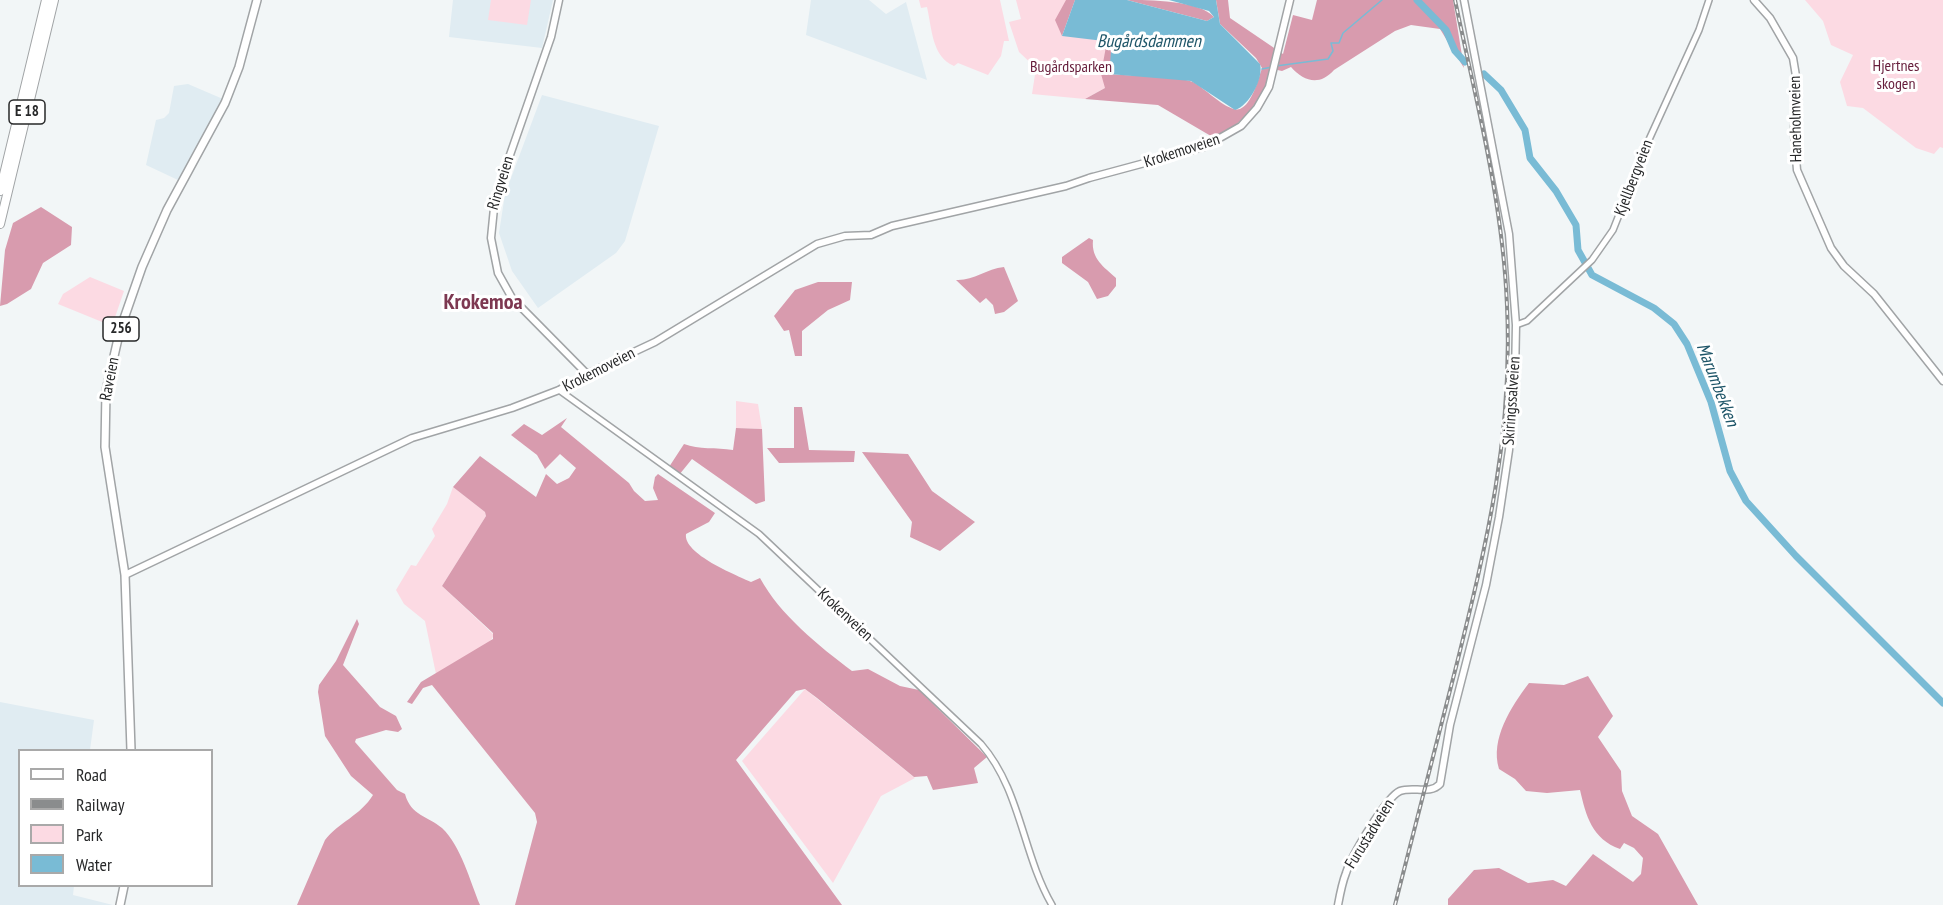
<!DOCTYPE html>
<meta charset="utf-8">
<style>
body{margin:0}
#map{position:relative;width:1943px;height:905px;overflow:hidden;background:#f2f6f7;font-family:"PT Sans Narrow",sans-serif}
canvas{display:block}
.legend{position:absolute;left:18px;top:749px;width:195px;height:138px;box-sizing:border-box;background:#fff;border:2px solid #a9a9a9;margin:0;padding:8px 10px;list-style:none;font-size:18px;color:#272829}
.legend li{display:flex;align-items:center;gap:12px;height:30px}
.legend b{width:30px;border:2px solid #a9a9a9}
</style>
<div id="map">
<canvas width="1943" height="905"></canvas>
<ul class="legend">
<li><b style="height:8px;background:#fff"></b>Road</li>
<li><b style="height:8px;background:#8a8c8d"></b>Railway</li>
<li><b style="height:16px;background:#fcdae3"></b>Park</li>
<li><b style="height:16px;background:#79bbd5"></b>Water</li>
</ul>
</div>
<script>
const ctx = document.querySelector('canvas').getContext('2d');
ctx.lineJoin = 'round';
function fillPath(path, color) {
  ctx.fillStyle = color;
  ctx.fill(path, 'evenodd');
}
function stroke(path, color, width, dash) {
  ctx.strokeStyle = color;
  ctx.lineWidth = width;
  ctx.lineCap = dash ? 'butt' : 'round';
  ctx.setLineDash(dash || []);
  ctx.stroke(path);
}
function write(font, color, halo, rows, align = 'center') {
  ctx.font = font + ' "PT Sans Narrow",sans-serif';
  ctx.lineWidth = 6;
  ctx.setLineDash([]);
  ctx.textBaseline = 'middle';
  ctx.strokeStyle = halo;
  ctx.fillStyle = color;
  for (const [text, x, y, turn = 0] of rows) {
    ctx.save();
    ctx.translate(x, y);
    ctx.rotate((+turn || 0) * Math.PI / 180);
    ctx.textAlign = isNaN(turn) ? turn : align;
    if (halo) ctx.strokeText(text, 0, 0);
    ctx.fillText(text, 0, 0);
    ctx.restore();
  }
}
fillPath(new Path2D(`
 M 453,0 L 553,0 L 542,48 L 449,37 Z
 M 811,0 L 869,0 L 886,14 L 906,2 L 927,80 L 806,35 Z
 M 188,84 L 223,99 L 178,180 L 146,165 L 156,120 L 164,118 L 169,113 L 174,86 Z
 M 542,95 L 659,126 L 625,241 L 616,253 L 538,308 L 512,271 L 499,233 L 505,194 Z
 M 0,702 L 94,720 L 90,750 L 20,750 L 20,886 L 74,886 L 73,895 L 113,905 L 0,905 Z`), '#e0ecf2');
fillPath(new Path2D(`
 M 491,0 L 531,0 L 527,25 L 488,20 Z
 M 919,0 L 1000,0 L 1009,41 L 1004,41 L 1001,56 L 988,75 L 958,63 L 954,66 C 932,57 932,29 927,7 L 921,8 Z
 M 1016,0 L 1075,0 L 1062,35 L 1107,41 L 1105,88 L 1085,99 L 1032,94 L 1036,68 L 1019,52 L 1009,22 L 1021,19 Z
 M 1805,0 L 1943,0 L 1943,148 L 1940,147 L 1934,154 L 1916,148 L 1863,108 L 1847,106 L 1840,82 L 1853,55 L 1831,45 L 1823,21 Z
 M 90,277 L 124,291 L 112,326 L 58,304 L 63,294 Z
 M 736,401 L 758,404 L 762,429 L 736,428 Z
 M 453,487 L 485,512 L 486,516 L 442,586 L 494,635 L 490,642 L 436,674 L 425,621 L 404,604 L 396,590 L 411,565 L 416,566 L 435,536 L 432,529 L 447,504 Z
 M 805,689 L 915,778 L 881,796 L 833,883 L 742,761 Z`), '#fcdae3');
fillPath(new Path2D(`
 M 1066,0 L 1075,0 L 1062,36 L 1055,20 Z
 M 1127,0 C 1149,0 1199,0 1214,17 L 1207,21 Z
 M 1216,0 L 1228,0 L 1230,18 L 1283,54 L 1293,15 L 1312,20 L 1317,0 L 1453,0 L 1464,68 L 1440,29 L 1411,25 L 1395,31 L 1334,70 C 1320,86 1304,82 1291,67 L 1282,71 L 1273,69 C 1261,101 1245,121 1216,139 L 1158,105 L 1085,99 L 1105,88 L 1101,74 L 1107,41 L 1112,42 L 1110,74 C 1128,76 1179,76 1193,82 C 1205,88 1228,113 1240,109 C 1252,104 1258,80 1262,68 L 1256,58 L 1220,24 Z
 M 41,207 L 72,227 L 71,245 L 43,263 L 31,289 L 7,304 L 0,306 L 5,250 L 13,223 Z
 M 1089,238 L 1093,240 C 1091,259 1104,267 1116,278 L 1116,286 L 1108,296 L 1097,299 L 1088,282 L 1062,263 L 1062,257 Z
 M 1004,267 L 1018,301 L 1004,312 L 995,314 L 993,305 L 986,298 L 980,303 L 956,280 C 973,281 986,269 1004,267 Z
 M 818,282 L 852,282 L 850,300 L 828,310 L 802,331 L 802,356 L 795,356 L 789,330 L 784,331 L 774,316 L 795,290 Z
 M 794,407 L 802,407 L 809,450 L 855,451 L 854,462 L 779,463 L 767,448 L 794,448 Z
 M 567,418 L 561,427 L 629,483 L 634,491 L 645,501 L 658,500 L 653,488 L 655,477 L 658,474 L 715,513 L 709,522 L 686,534 C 683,554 736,575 751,582 L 760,578 C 780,615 819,646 852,671 L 868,669 L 900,686 L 919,690 L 987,757 L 974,768 L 978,783 L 933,790 L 927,776 L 914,777 L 817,698 L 805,689 L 796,691 L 736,760 L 842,905 L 515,905 L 537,822 L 535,813 L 432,685 L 423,688 L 412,704 L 407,702 L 421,682 L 493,639 L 493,633 L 442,586 L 486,516 L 485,512 L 453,487 L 480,456 L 536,497 L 546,474 L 557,484 L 569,478 L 576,468 L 560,454 L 545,469 L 537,455 L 511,435 L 524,424 L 542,435 Z
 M 736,428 L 762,429 L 765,501 L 756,504 L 692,459 L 679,475 L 669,467 L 684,444 C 699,450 716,447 733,450 Z
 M 862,452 L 908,454 L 932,491 L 975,522 L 940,551 L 910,537 L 912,522 Z
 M 357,619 L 359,624 L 343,665 L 380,707 L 396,716 L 402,729 L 398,732 L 386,730 L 356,739 L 355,742 L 397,790 L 405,794 C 411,816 428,816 442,828 C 461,846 470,881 480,905 L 297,905 L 325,840 C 338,823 361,815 373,795 L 351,776 L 325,736 L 318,692 L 319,685 L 336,661 Z
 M 1588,676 L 1613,716 L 1598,737 L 1621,771 L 1622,791 L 1632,816 L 1658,834 L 1698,905 L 1448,905 L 1448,899 L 1474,870 L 1499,868 L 1528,883 L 1553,880 L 1566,886 L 1593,854 L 1633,882 L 1641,874 L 1643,858 L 1634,848 L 1624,843 L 1620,849 C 1592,839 1586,816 1580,790 L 1547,793 L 1526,791 L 1515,779 L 1499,769 C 1490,739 1511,707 1529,683 L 1564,685 Z`), '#d89bae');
fillPath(new Path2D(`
 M 1075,0 L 1127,0 L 1207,21 L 1214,17 L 1209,11 L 1169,0 L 1216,0 L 1220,24 L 1260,64 C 1264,78 1249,106 1235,110 L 1191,81 L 1109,74 L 1112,42 L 1062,36 Z`), '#79bbd5');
stroke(new Path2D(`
 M 1276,66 L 1328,59 L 1333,51 L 1331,43 L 1339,43 L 1343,33 L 1382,0
 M 1262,69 L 1272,67`), '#79bbd5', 1.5);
stroke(new Path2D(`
 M 1417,0 L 1446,30 L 1455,51 L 1465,62
 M 1484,74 L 1501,90 L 1525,130 L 1530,158 L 1556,191 L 1576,225 L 1578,250 L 1592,275 L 1654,308 L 1674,324 L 1687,344 L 1711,402 L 1730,471 L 1746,501 L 1796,556 L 1943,703`), '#79bbd5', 7);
const tertiary = new Path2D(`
 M 1516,325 L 1527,321 L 1592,260 L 1613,230 L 1647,144 L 1699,30 L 1709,0
 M 559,390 L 759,534 L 981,744 C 1021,790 1022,853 1052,905`);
const secondary = new Path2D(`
 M 559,0 L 551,37 L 495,198 L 491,238 L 498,273 L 512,298 L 587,374
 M 1754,0 L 1770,18 L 1793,58 L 1796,76 L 1794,133 L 1797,170 L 1831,248 L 1844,266 L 1874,294 L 1943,381
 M 1089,178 L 1204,147 L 1241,126 L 1257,108 L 1269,87 L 1290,0
 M 125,575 L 412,438 L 512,408 L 559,390 L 587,374 L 655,342 L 817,244 L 845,236 L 871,235 L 892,226 L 1066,186 L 1092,177
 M 1338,905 C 1340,894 1342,883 1346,873 C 1351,857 1386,797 1400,791 C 1413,786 1430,795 1440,784 L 1450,725 L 1486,585 L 1499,517 L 1509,450 L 1515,377 L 1516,325 L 1509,234 L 1464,0`);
const primary = new Path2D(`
 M 131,750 L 125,575 L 105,447 L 106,391 L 120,330 L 142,267 L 167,210 L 225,103 L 239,67 L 257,0
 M 120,905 L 124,886`);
const motorway = new Path2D(`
 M 0,191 L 46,0
 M 0,224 L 54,0`);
stroke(tertiary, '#a1a4a6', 8);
stroke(secondary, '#a1a4a6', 9);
stroke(primary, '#a1a4a6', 10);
stroke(motorway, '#a1a4a6', 10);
stroke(tertiary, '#fff', 5);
stroke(secondary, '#fff', 6);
stroke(primary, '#fff', 7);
stroke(motorway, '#fff', 8);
const rail = new Path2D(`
 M 1395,905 C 1415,826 1436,746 1456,667 C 1487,543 1513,435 1507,306 C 1503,202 1476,101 1455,0`);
stroke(rail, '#8a8c8d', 4);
stroke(rail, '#fff', 1.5, [4.5]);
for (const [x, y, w] of [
 [27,112,36],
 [121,329,36]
]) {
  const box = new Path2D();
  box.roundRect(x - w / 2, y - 12, w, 24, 4.5);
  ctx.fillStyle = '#fff';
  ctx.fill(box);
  stroke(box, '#272829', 1.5);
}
write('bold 15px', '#272829', null, [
 ["E 18",27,112],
 ["256",121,329]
]);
write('16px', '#661d3b', '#fff', [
 ["Hjertnes",1896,66],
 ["skogen",1896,84],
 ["Bugårdsparken",1071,67]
]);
write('16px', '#272829', '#fff', [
 ["Haneholmveien",1796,119,-91],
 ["Krokemoveien",1182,151,-18],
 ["Kjellbergveien",1634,178,-69],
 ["Ringveien",501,183,-73],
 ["Krokemoveien",599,370,-27],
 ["Raveien",110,379,-79],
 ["Skiringssalveien",1512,401,-86],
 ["Krokenveien",845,615,43],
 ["Furustadveien",1370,834,-58]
]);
write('italic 18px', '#1e5568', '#fff', [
 ["Bugårdsdammen",1149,42],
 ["Marumbekken",1717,385,69]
]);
write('bold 22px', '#7d3851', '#fff', [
 ["Krokemoa",483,303]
]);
</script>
